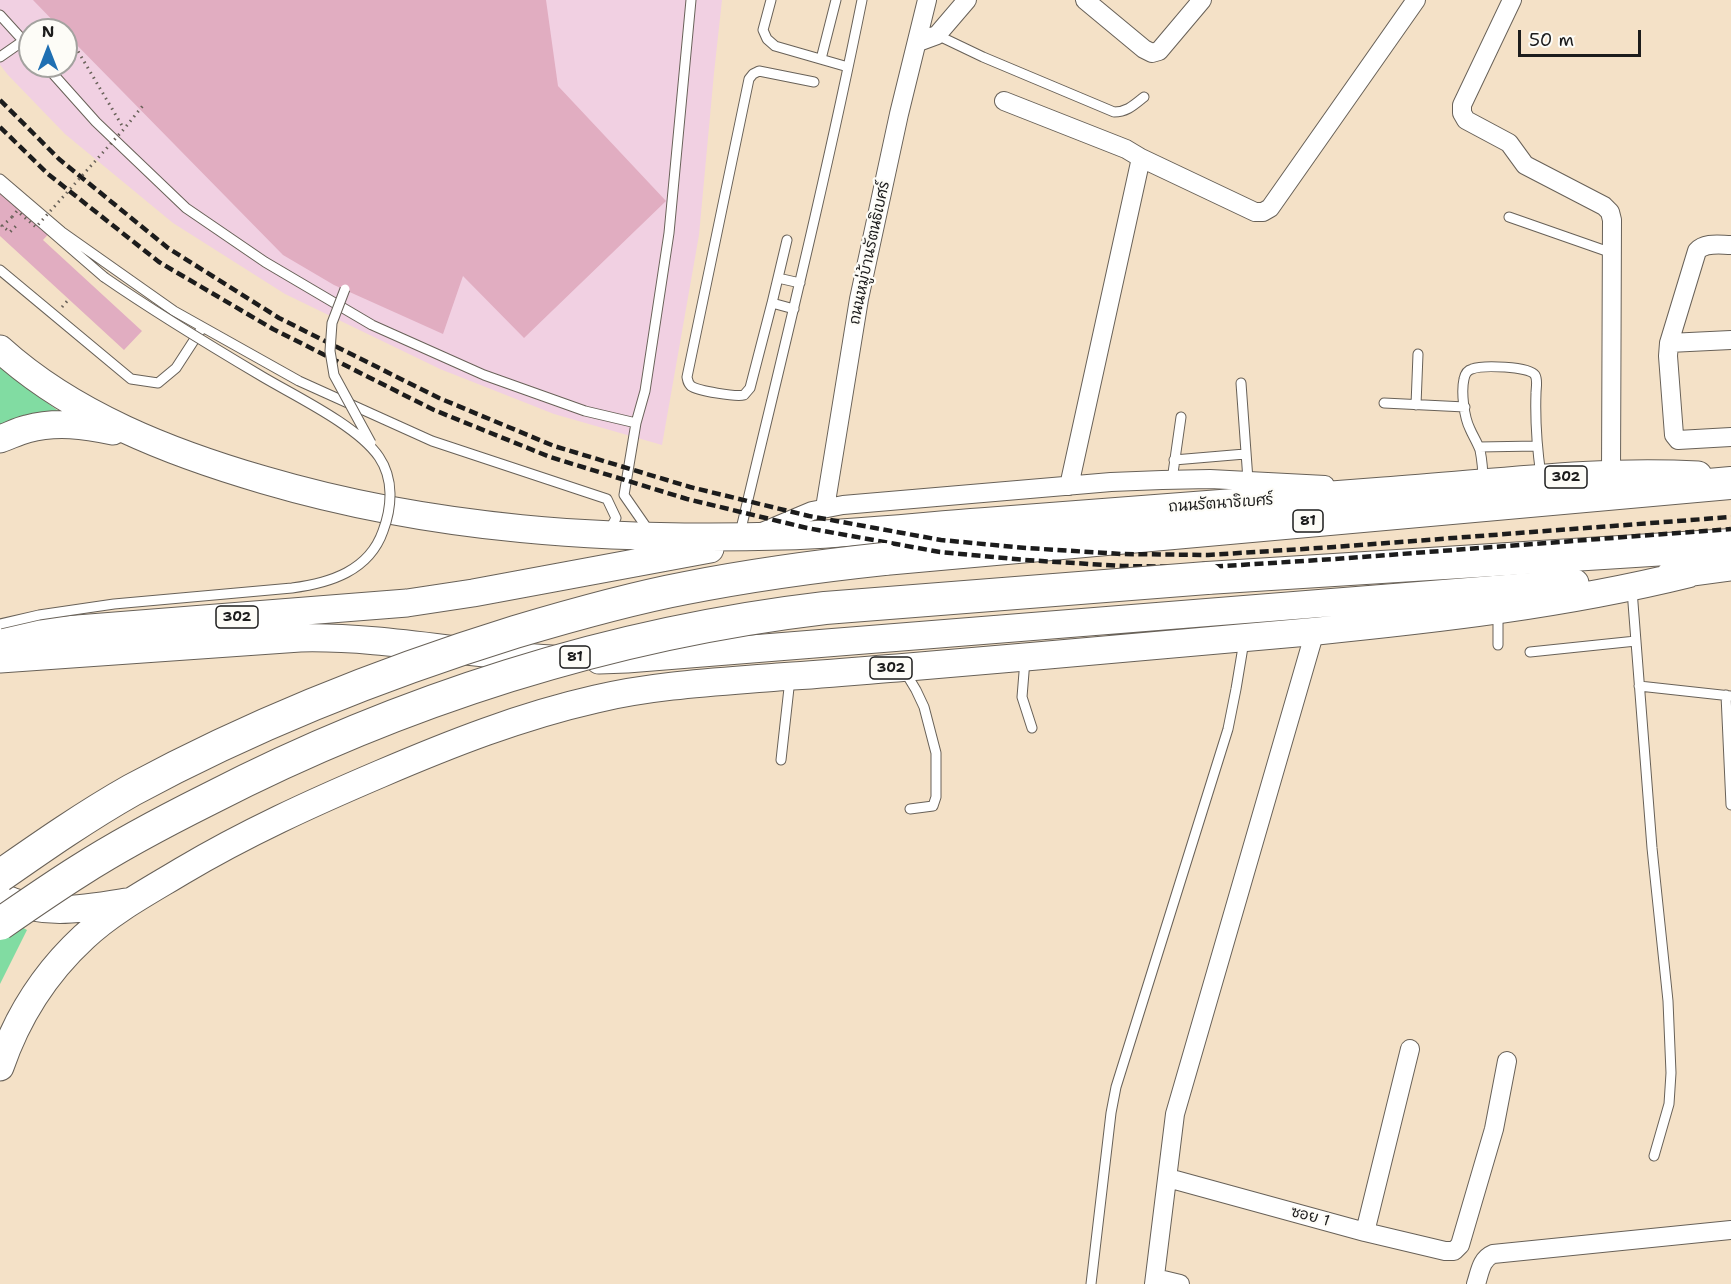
<!DOCTYPE html>
<meta charset="utf-8">
<style>
body{margin:0}
#map{position:relative;width:1731px;height:1284px;overflow:hidden;background:#f4e1c7;font-family:"Shantell Sans",sans-serif}
canvas{display:block}
.north{position:absolute;left:18px;top:18px;width:60px;height:60px;box-sizing:border-box;background:#fdfcf7;border:2px solid #a3a29f;border-radius:50%;rotate:0deg;font-size:16px;font-weight:700;line-height:24px;text-align:center;color:#1c1c1c}
.north::after{content:'';display:block;margin:auto;width:21px;height:27px;background:#1f6fb2;clip-path:polygon(50% 0,100% 100%,50% 72%,0 100%)}
.scale{position:absolute;left:1518px;top:30px;width:123px;height:27px;box-sizing:border-box;border:3px solid #1c1c1c;border-top:0;padding-left:8px;font-size:18px;line-height:21px;white-space:nowrap;color:#1c1c1c;-webkit-text-stroke:4px #fdfcf7;paint-order:stroke}
</style>
<div id="map">
<canvas width="1731" height="1284"></canvas>
<div class="north">N</div>
<div class="scale">50 m</div>
</div>
<script>
const ctx = document.querySelector('canvas').getContext('2d');
ctx.lineJoin = 'round';
function fillPath(path, color) {
  ctx.fillStyle = color;
  ctx.fill(path, 'evenodd');
}
function stroke(path, color, width, dash) {
  ctx.strokeStyle = color;
  ctx.lineWidth = width;
  ctx.lineCap = dash ? 'butt' : 'round';
  ctx.setLineDash(dash || []);
  ctx.stroke(path);
}
function write(font, color, halo, rows, align = 'center') {
  ctx.font = font + ' "Shantell Sans","Playpen Sans Thai",sans-serif';
  ctx.lineWidth = 4.5;
  ctx.setLineDash([]);
  ctx.textBaseline = 'middle';
  ctx.strokeStyle = halo;
  ctx.fillStyle = color;
  for (const [text, x, y, turn = 0] of rows) {
    ctx.save();
    ctx.translate(x, y);
    ctx.rotate((+turn || 0) * Math.PI / 180);
    ctx.textAlign = isNaN(turn) ? turn : align;
    if (halo) ctx.strokeText(text, 0, 0);
    ctx.fillText(text, 0, 0);
    ctx.restore();
  }
}
fillPath(new Path2D(`
 M 0,0 L 722,0 L 714,73 L 699,235 L 662,445 L 554,414 L 440,369 L 285,294 L 173,223 L 65,134 L 8,75 L 0,65 ZM 30,30 L 66,30 L 66,66 L 30,66 Z`), '#f1d0e2');
fillPath(new Path2D(`
 M 0,367 L 61,413 L 0,427 Z
 M 0,915 L 27,930 L 0,984 Z`), '#81dca2');
fillPath(new Path2D(`
 M 33,0 L 546,0 L 558,86 L 666,201 L 524,338 L 463,276 L 443,334 L 334,285 L 283,255 L 66,34 L 66,30 L 62,30 Z
 M 0,183 L 53,229 L 43,240 L 142,331 L 124,350 L 0,236 Z`), '#e1adc1');
const service = new Path2D(`
 M 771,0 L 763,30 L 767,39 L 775,46 L 848,67
 M 0,15 L 30,48
 M 937,35 L 983,57 L 1114,112 C 1127,112 1134,105 1144,97
 M 0,57 L 23,41
 M 821,59 L 836,0
 M 46,66 L 96,122 L 186,208 L 265,262 L 372,325 L 484,375 L 585,411 L 636,423
 M 0,179 L 62,232 L 174,311 L 299,381 L 432,441 L 607,499 L 616,518 L 609,531
 M 0,187 L 104,277
 M 1509,217 L 1612,253
 M 0,270 L 131,379 L 158,383 L 176,368 L 200,331
 M 778,278 L 800,283
 M 772,303 L 787,240
 M 794,309 L 772,303 L 750,388 L 744,395 C 736,397 698,391 691,386 C 688,383 688,382 687,377 L 749,79 L 753,74 L 759,71 L 814,82
 M 1241,383 L 1248,480
 M 1384,403 L 1465,407
 M 1416,405 L 1418,354
 M 1479,447 L 1537,446
 M 1174,460 L 1245,454
 M 1172,480 L 1181,417
 M 1483,482 C 1483,471 1482,460 1480,450 C 1477,442 1473,436 1470,429 C 1464,417 1461,392 1464,379 C 1465,374 1468,370 1472,369 C 1482,365 1529,366 1535,375 C 1538,380 1536,388 1536,393 C 1535,421 1537,448 1541,476
 M 649,531 L 624,495 L 636,423 L 645,391 L 669,233 L 691,0
 M 740,533 C 782,356 826,179 862,0
 M 1632,590 L 1652,848 L 1668,1001 L 1671,1073 L 1669,1104 L 1654,1156
 M 1498,645 L 1498,614
 M 1530,652 L 1636,641
 M 1025,660 L 1022,697 L 1032,728
 M 904,670 L 916,690 L 924,707 L 936,753 L 936,797 L 933,806 L 910,809
 M 1639,686 L 1731,696
 M 1726,695 L 1731,805
 M 781,760 L 790,679
 M 1091,1284 L 1111,1113 L 1116,1087 L 1228,729 L 1236,689 L 1244,641`);
const minor = new Path2D(`
 M 1085,0 L 1144,49 L 1152,53 L 1159,51 L 1202,0
 M 1512,0 L 1462,105 L 1462,113 L 1466,120 L 1509,143 L 1525,165 L 1604,206 L 1610,212 L 1612,220 L 1611,473
 M 918,42 L 937,35 L 967,0
 M 1004,101 L 1126,149 L 1141,158 L 1069,486
 M 1141,158 L 1255,212 L 1263,212 L 1270,208 L 1416,0
 M 1731,245 C 1720,245 1705,242 1697,251 L 1669,343 L 1668,356 L 1674,435 L 1678,440 L 1731,437
 M 1669,343 L 1731,340
 M 825,508 L 859,299 L 899,114 L 927,0
 M 762,532 L 812,511 L 843,505 L 1111,482 L 1162,480 L 1210,479 L 1325,485
 M 1168,1178 L 1365,1232 L 1445,1251 L 1454,1251 L 1460,1245 L 1494,1129 L 1507,1061
 M 1365,1232 L 1410,1049
 M 1155,1278 L 1180,1284
 M 1154,1284 L 1175,1114 L 1315,631
 M 1476,1284 C 1480,1272 1481,1259 1493,1254 L 1731,1230`);
const primary = new Path2D(`
 M 0,349 C 73,415 171,453 264,480 C 434,530 607,541 783,536 C 853,534 922,526 992,521 C 1123,511 1253,501 1384,491 C 1488,484 1593,469 1698,475
 M 0,439 C 9,436 18,431 27,429 C 56,421 85,425 113,431
 M 1670,575 L 1731,567
 M 0,635 L 407,603 L 473,593 L 710,549
 M 0,659 L 300,638 C 385,636 468,655 552,659
 M 599,660 L 627,659 L 1575,583
 M 0,896 C 40,917 83,909 126,902
 M 0,1067 C 17,1017 45,973 84,937 C 113,910 149,891 182,871 C 246,833 312,803 380,774 C 450,744 521,716 596,699 C 655,685 717,682 778,677 C 818,675 857,671 897,668 C 1034,656 1171,645 1308,632 C 1437,619 1562,605 1688,574`);
const motorway = new Path2D(`
 M 884,559 L 1731,483
 M 1207,578 L 1731,545`);
stroke(service, '#686158', 11);
stroke(minor, '#686158', 20);
stroke(primary, '#686158', 29);
stroke(motorway, '#686158', 34);
stroke(new Path2D(`
 M 69,36 L 124,129
 M 12,217 L 2,226 L 10,232 L 17,225
 M 62,307 L 69,299`), '#686158', 3, [1.5, 4.5]);
stroke(service, '#fff', 9);
stroke(minor, '#fff', 18);
stroke(primary, '#fff', 27);
stroke(motorway, '#fff', 32);
stroke(new Path2D(`
 M 0,100 L 59,159 L 168,248 L 279,318 L 439,398 L 554,446 L 690,487 L 809,516 L 941,540 L 1026,548 L 1122,554 L 1208,555 L 1334,547 L 1731,517
 M 0,127 L 48,174 L 159,262 L 273,329 L 434,410 L 550,457 L 687,499 L 807,528 L 940,552 L 1025,560 L 1122,566 L 1208,567 L 1335,559 L 1731,529`), '#1c1c1c', 4.5, [9, 4.5]);
const serviceBridge = new Path2D(`
 M 345,289 L 332,323 L 330,351 L 334,375 L 371,443
 M 0,624 L 39,615 L 114,604 L 292,588 C 330,583 369,571 383,531 C 392,507 394,479 379,457 C 358,426 295,396 263,377 C 209,345 156,313 104,277`);
const motorwayBridge = new Path2D(`
 M 0,876 C 43,846 86,816 132,790 C 254,724 383,673 515,632 C 572,615 628,599 686,588 C 752,575 818,566 884,559
 M 0,924 C 26,906 52,888 79,871 C 121,844 165,821 209,799 C 401,700 611,633 825,608 L 1207,578`);
stroke(serviceBridge, '#686158', 11, []);
stroke(motorwayBridge, '#686158', 34, []);
stroke(new Path2D(`
 M 12,217 L 17,211 L 36,227 L 124,129 L 145,103`), '#686158', 3, [1.5, 4.5]);
stroke(serviceBridge, '#fff', 9);
stroke(motorwayBridge, '#fff', 32);
for (const [x, y, w] of [
 [1566,477,42],
 [1308,521,30],
 [237,617,42],
 [575,657,30],
 [891,668,42]
]) {
  const box = new Path2D();
  box.roundRect(x - w / 2, y - 11, w, 22, 4.5);
  ctx.fillStyle = '#fdfcf7';
  ctx.fill(box);
  stroke(box, '#1c1c1c', 1.5);
}
write('bold 14px', '#1c1c1c', null, [
 ["302",1566,477],
 ["81",1308,521],
 ["302",237,617],
 ["81",575,657],
 ["302",891,668]
]);
write('15px', '#1c1c1c', '#fdfcf7', [
 ["ถนนหมู่บ้านรัตนธิเบศร์",870,253,-78],
 ["ถนนรัตนาธิเบศร์",1221,504,-4],
 ["ซอย 1",1310,1217,15]
]);
</script>
